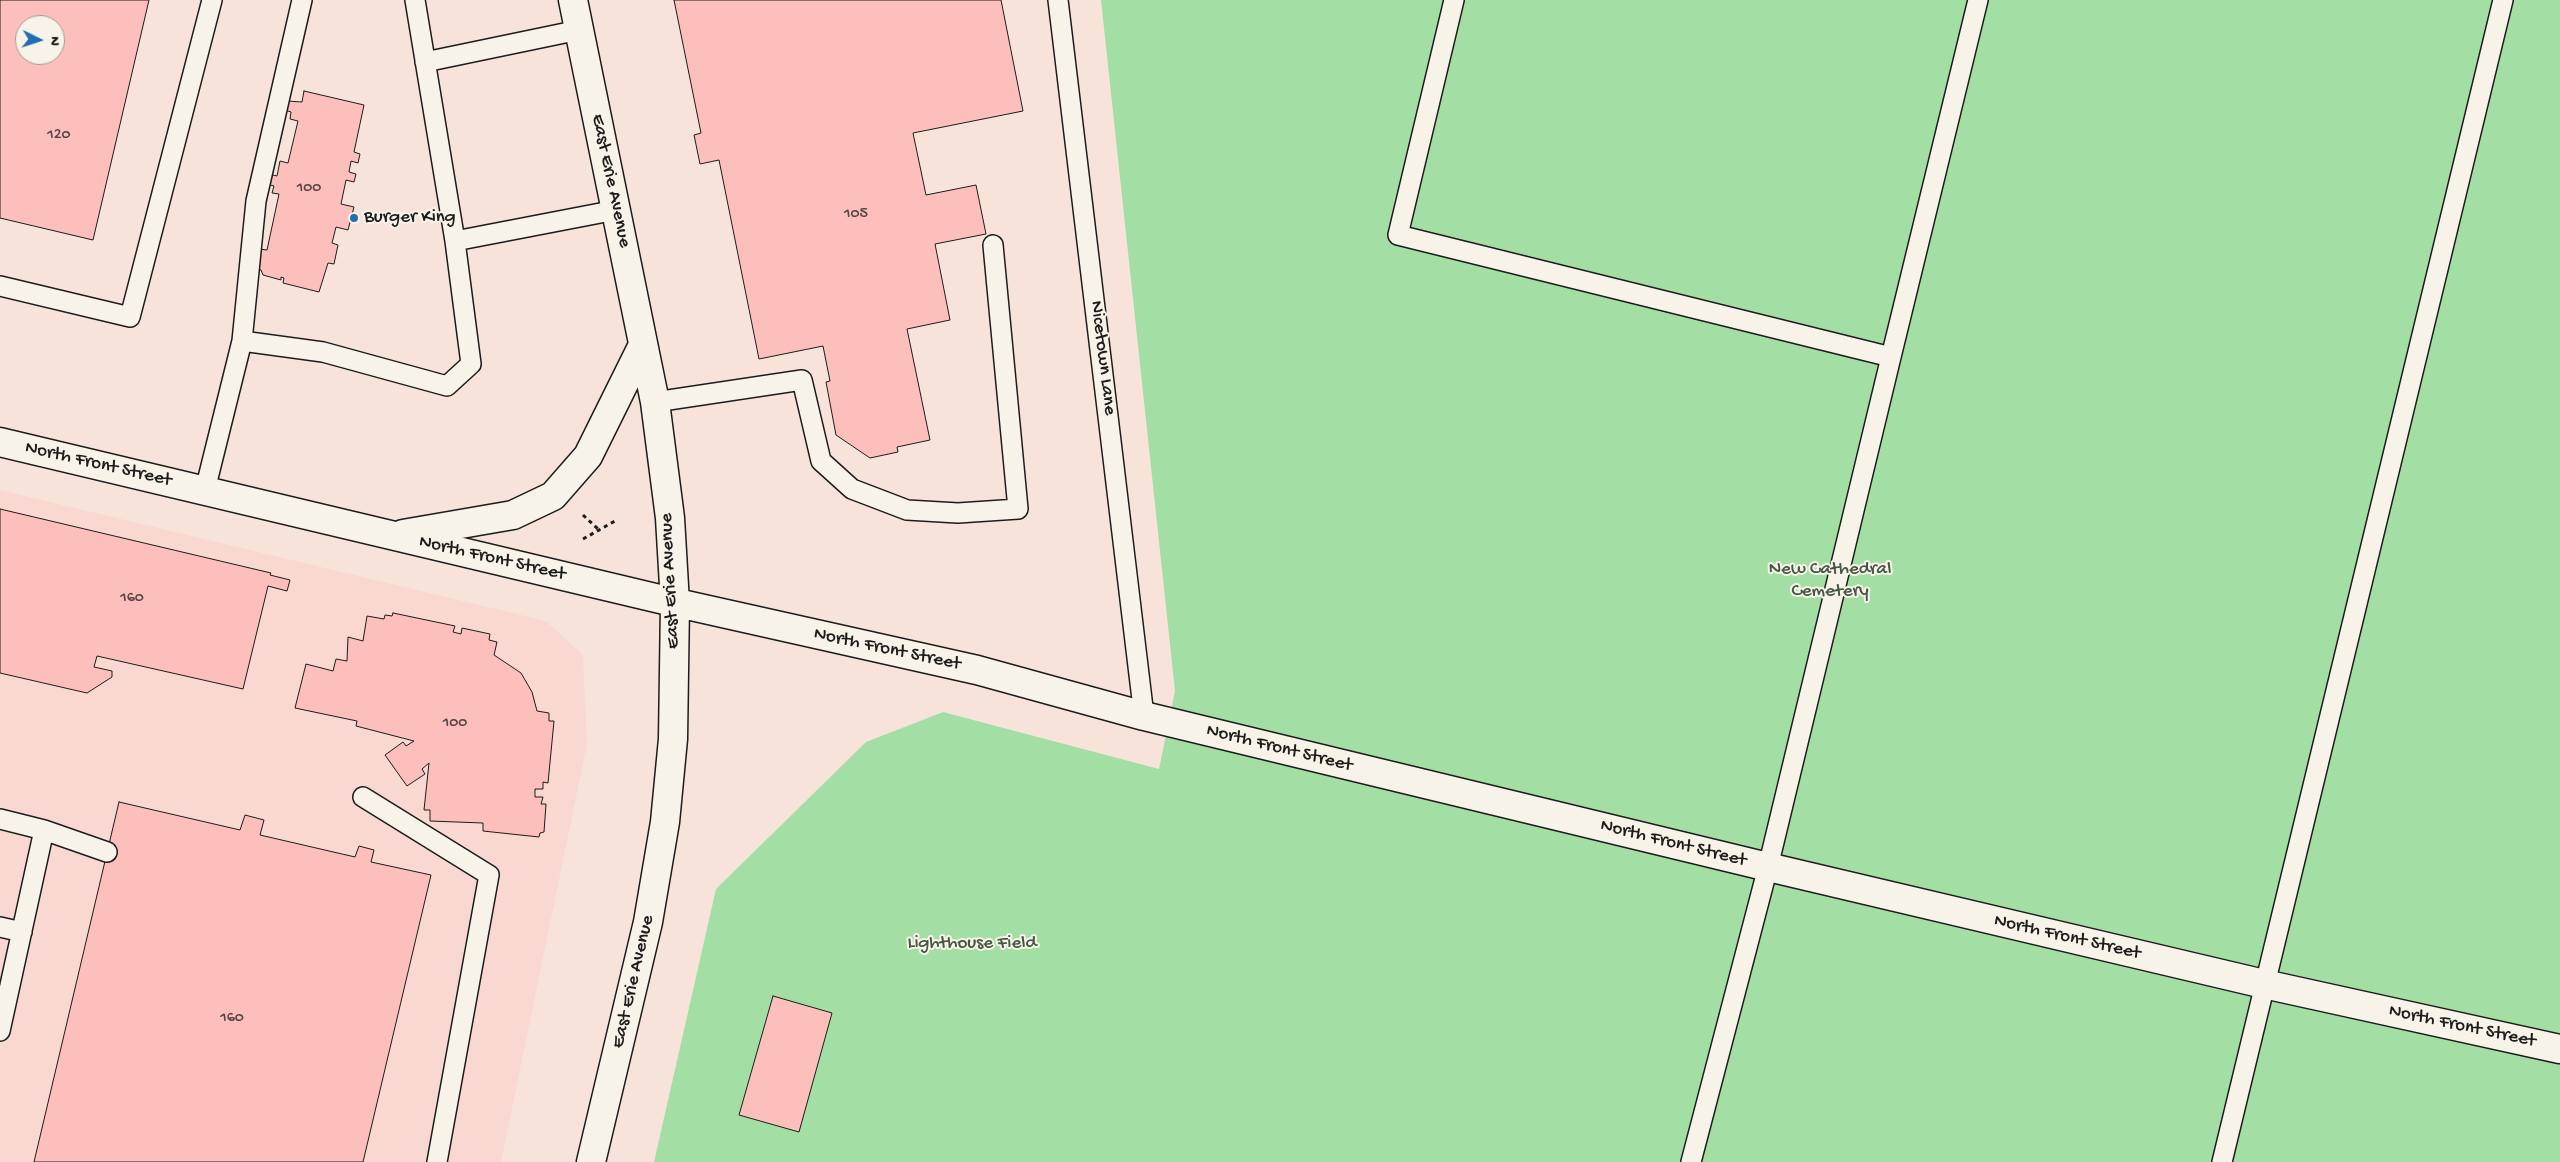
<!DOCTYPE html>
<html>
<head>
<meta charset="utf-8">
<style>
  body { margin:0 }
  #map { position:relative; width:2560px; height:1162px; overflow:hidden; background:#f8e3db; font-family:"Gochi Hand",sans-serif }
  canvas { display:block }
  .north { position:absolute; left:15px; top:15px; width:50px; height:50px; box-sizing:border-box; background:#f7f3e8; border:1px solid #9f9d96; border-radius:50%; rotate:94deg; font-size:14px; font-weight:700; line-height:20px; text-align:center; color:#1c1c1c }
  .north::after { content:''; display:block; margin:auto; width:18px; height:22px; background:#1f6fb2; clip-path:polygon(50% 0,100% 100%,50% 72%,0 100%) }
</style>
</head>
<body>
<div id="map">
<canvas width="2560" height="1162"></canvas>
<div class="north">N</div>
</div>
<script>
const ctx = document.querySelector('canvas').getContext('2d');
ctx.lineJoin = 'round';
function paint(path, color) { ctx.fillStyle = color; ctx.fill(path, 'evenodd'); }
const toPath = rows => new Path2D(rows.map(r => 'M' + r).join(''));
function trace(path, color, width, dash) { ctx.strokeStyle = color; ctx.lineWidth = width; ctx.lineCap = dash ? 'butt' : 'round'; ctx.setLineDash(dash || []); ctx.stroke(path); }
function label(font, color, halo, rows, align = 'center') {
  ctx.font = font + ' "Gochi Hand",sans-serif'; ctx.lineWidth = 4; ctx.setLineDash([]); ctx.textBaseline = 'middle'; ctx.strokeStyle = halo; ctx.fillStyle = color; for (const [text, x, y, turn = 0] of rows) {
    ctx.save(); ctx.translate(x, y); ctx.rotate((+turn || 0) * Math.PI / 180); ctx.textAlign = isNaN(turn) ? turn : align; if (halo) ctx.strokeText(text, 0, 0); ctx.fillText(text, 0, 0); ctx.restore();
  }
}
paint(toPath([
  [0,490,546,621,583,655,587,744,501,1162,0,1162]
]), '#f9d8d2');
paint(toPath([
  [1101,0,2560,0,2560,1162,654,1162,716,889,866,742,943,712,1159,769,1175,691]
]), '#a3dfa5');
const building = toPath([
  [0,0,149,0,93,240,0,218,0,0],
  [25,25,55,25,55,55,25,55,25,25],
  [674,0,1001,0,1023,111,913,133,926,195,976,185,986,234,935,244,950,320,907,329,930,440,897,447,898,452,870,458,836,435,826,382,830,381,823,346,759,359,719,160,700,164,694,135,701,133,674,0],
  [304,91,364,105,354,152,360,154,358,163,351,161,349,172,356,174,354,182,346,180,341,204,354,207,348,230,336,227,332,243,338,245,334,264,328,263,319,292,283,283,284,278,281,277,281,280,263,275,261,270,255,268,259,249,267,250,279,194,272,193,274,186,267,184,269,174,277,176,280,161,288,163,298,121,290,119,291,112,285,110,287,101,302,102,304,91],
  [0,509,271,573,270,575,290,580,287,591,268,586,243,689,97,656,94,667,112,671,112,677,87,693,0,673,0,509],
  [393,613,455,626,453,632,461,634,462,628,490,634,489,640,497,642,494,655,521,673,532,692,537,711,549,713,549,721,554,721,548,783,543,782,543,789,535,789,535,797,543,797,541,804,546,804,544,832,540,833,539,837,483,831,483,823,430,821,430,810,424,810,429,763,422,769,425,774,407,786,385,755,403,742,406,746,414,741,356,726,357,721,295,708,306,664,333,671,336,659,347,661,348,637,363,641,367,616,384,619,385,615,392,616,393,613],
  [119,802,240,830,245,815,264,820,260,835,355,857,359,846,374,850,371,862,431,875,363,1162,34,1162,119,802],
  [773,996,832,1013,799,1132,739,1115,773,996]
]);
paint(building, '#fcbfbc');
trace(building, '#1c1c1c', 1);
const lane = toPath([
  [415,0,455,241],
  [1058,0,1144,716],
  [1454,0,1398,235,1891,357,1768,867,1691,1162],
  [425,62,579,30],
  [0,286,130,317,212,0],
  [242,341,256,201,302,0],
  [1891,357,1978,0],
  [655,402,802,380,821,461,852,489,907,510,958,513,1018,509,993,245],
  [205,490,242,341,323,352,447,386,471,364,455,241,616,210],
  [363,797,489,875,437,1162],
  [0,819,44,830,0,1031],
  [44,830,107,852],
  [0,927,22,932],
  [2222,1162,2503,0]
]);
const secondary = toPath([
  [573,0,655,402,670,518,675,603,673,739,665,822,648,922,591,1162],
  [0,442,664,600,977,670,1144,716,1768,867,2264,984,2560,1049],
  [403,534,513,515,553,496,588,456,643,345]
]);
trace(lane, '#1c1c1c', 22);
trace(secondary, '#1c1c1c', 31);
trace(toPath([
  [583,515,599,530],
  [583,539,615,521]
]), '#1c1c1c', 3, [4, 4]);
trace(lane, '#f7f3e8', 19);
trace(secondary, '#f7f3e8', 28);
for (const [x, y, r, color] of [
  [354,218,5,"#1f6fb2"]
]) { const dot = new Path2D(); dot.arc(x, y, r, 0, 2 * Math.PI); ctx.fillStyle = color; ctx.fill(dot); trace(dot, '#f7f3e8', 2); }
label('16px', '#544544', null, [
  ["120",59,136],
  ["100",309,189],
  ["105",856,215],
  ["160",132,599],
  ["100",455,724],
  ["160",232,1019]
]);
label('19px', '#1c1c1c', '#f7f3e8', [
  ["East Erie Avenue",610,181,78],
  ["Nicetown Lane",1102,358,83],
  ["North Front Street",98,465,13],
  ["North Front Street",492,559,13],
  ["East Erie Avenue",671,581,-93],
  ["North Front Street",887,650,12],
  ["North Front Street",1279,749,14],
  ["North Front Street",1673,844,14],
  ["North Front Street",2067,938,13],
  ["East Erie Avenue",634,982,-77],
  ["North Front Street",2462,1027,12]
]);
label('19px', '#1c1c1c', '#f7f3e8', [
  ["Burger King",364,218]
], 'left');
label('19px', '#445645', '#f7f3e8', [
  ["New Cathedral",1830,570],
  ["Cemetery",1830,592],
  ["Lighthouse Field",972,944]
]);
</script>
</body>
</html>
